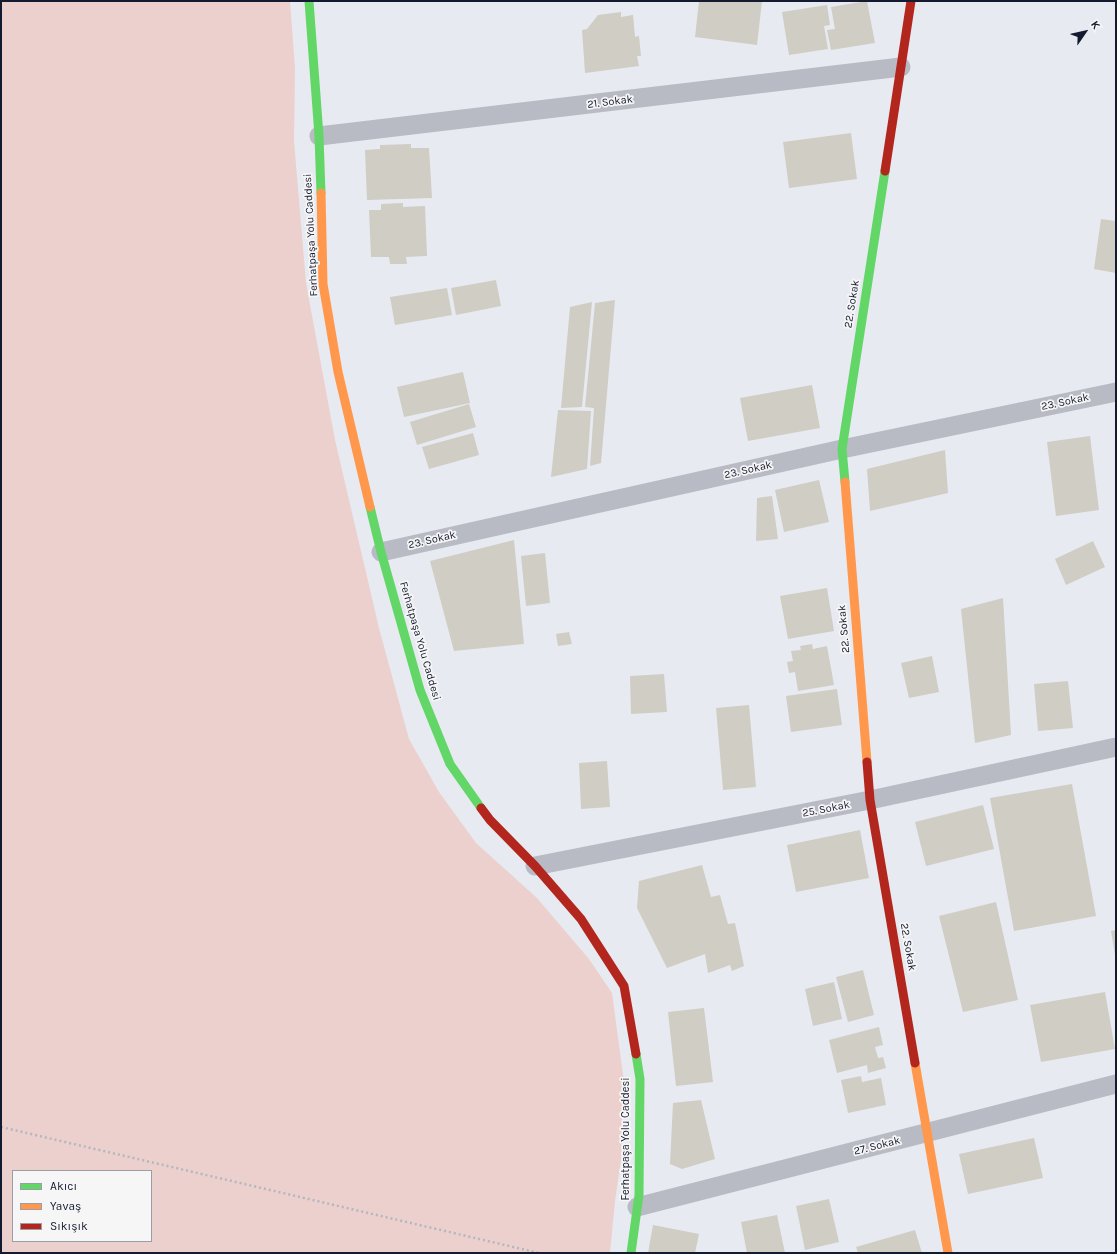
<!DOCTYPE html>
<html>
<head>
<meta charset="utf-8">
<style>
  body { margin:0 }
  #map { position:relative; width:1117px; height:1254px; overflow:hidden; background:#e8eaf1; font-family:Karla,sans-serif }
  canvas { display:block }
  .frame { position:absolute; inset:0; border:2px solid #141a2f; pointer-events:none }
  .legend { position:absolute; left:12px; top:1170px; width:140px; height:72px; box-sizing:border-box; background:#f6f6f6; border:1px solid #9c9ea6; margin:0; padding:5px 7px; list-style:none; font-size:12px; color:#141a2f }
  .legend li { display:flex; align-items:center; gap:8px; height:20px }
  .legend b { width:20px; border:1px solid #9c9ea6 }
  .north { position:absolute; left:1065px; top:12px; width:40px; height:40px; -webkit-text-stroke:3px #f6f6f6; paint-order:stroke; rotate:56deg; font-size:11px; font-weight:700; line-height:16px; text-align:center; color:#141a2f }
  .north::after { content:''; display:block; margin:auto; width:14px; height:18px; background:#141a2f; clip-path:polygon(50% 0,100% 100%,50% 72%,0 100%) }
</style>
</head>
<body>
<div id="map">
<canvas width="1117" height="1254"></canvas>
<div class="frame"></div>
<ul class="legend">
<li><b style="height:5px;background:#63d668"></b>Akıcı</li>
<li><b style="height:5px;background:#ff974d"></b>Yavaş</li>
<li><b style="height:5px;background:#b3261e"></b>Sıkışık</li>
</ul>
<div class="north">K</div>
</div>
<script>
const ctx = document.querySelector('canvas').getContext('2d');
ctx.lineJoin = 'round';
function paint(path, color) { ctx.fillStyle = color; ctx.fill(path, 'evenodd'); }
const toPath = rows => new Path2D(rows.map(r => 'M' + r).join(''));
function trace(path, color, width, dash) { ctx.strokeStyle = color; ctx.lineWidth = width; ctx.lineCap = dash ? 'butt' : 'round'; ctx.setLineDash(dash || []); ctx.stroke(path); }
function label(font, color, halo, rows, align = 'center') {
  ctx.font = font + ' Karla,sans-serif'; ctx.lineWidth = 3.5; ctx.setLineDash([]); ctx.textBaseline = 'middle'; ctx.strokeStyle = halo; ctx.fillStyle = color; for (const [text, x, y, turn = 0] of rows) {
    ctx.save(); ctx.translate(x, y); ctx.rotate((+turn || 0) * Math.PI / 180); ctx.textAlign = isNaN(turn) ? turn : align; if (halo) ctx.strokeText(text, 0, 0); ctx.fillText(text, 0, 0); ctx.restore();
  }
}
paint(toPath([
  [1,1,290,1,295,68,294,141,306,283,335,440,379,628,409,739,439,792,476,843,537,898,589,959,612,993,624,1082,621,1160,615,1201,610,1253,1,1253],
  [13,1171,151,1171,151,1241,13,1241]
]), '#ecd0ce');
paint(toPath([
  [699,1,762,1,757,45,695,37],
  [867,1,875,43,831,50,827,30,835,29,831,7],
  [827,5,830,25,824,26,828,49,789,55,782,12],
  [621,12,621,17,633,15,635,37,639,36,641,56,637,56,639,66,585,73,582,30,587,29,598,15],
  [851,133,857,179,789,188,783,142],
  [411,144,411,148,429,148,432,198,367,200,365,150,380,149,380,145],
  [403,203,403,207,425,206,427,256,406,257,407,264,390,264,389,257,371,257,369,210,381,210,381,204],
  [1101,219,1116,221,1116,273,1094,269],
  [496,280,501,306,456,315,451,288],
  [447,288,452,315,395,325,390,297],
  [615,300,601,463,590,466,594,408,585,407,595,303],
  [592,302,582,407,561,408,570,307],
  [463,372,470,403,404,417,397,387],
  [812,385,820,428,748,441,740,398],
  [469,404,476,427,417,445,410,422],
  [558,410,591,411,587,469,551,477],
  [473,433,479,455,429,469,422,447],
  [1090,436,1099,510,1056,516,1047,442],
  [945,450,948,493,870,511,867,469],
  [819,480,829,522,784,532,775,490],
  [772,496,778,539,756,541,757,498],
  [514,540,524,644,454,651,430,561],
  [1093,541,1105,567,1066,585,1055,559],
  [545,553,550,603,526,606,521,556],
  [827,588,834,631,788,639,780,596],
  [1003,598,1011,735,975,743,961,609],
  [569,632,572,644,558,646,556,634],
  [812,644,813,649,827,646,834,685,798,691,795,672,789,673,787,662,793,661,791,651,801,650,800,646],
  [932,656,939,692,909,698,901,663],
  [664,674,667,712,631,714,630,676],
  [1068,681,1073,728,1038,731,1034,684],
  [837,689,842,725,791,732,786,696],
  [749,705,756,787,723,790,716,708],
  [607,761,610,807,581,809,579,763],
  [1072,784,1096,916,1014,931,990,798],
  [983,805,994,849,926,866,915,822],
  [860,830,869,878,796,892,787,845],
  [702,865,711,897,720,895,728,924,735,923,744,966,732,971,730,965,708,973,705,954,667,968,637,908,639,881],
  [996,902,1018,1000,963,1012,939,916],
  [1116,930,1116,954,1115,955,1111,931],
  [863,970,874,1015,848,1022,836,977],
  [834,982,842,1019,813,1026,805,989],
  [1105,992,1115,1049,1041,1062,1030,1005],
  [704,1008,713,1082,676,1086,668,1012],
  [879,1027,883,1045,875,1047,878,1058,883,1057,886,1068,868,1073,867,1065,837,1073,829,1040],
  [861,1076,862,1082,881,1078,886,1105,848,1113,841,1080],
  [701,1100,715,1159,682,1169,670,1164,673,1103],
  [1034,1138,1043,1178,968,1194,959,1154],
  [829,1199,839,1242,805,1250,796,1206],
  [777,1215,785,1253,747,1253,741,1222],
  [653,1225,699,1234,695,1253,648,1253],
  [915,1230,922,1253,858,1253,856,1247]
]), '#d0cdc4');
trace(toPath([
  [1,1127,539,1253]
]), '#b3b6be', 2.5, [2, 3]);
trace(toPath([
  [319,136,901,67],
  [381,552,842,449,1116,392],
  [535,866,870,800,1116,747],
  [637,1207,1116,1084]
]), '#b8bbc4', 19);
trace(toPath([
  [309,1,319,136,321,193],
  [845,482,842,449,885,171],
  [370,507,381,552,420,690,450,764,481,808],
  [631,1253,639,1195,640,1079,636,1054]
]), '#63d668', 9);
trace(toPath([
  [321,193,323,284,338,372,370,507],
  [845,482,867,762],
  [915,1063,948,1253]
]), '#ff974d', 9);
trace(toPath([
  [885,171,911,1],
  [867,762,870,800,915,1063],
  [481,808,490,820,535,866,581,919,624,986,636,1054]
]), '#b3261e', 9);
label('11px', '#141a2f', '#f6f6f6', [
  ["21. Sokak",610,102,-7],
  ["Ferhatpaşa Yolu Caddesi",311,235,-93],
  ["22. Sokak",852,304,-81],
  ["23. Sokak",1065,402,-12],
  ["23. Sokak",748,470,-13],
  ["23. Sokak",432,540,-13],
  ["22. Sokak",844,629,-95],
  ["Ferhatpaşa Yolu Caddesi",420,641,74],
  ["25. Sokak",826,809,-11],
  ["22. Sokak",908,947,80],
  ["Ferhatpaşa Yolu Caddesi",626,1139,-90],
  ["27. Sokak",877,1146,-14]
]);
</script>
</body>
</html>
